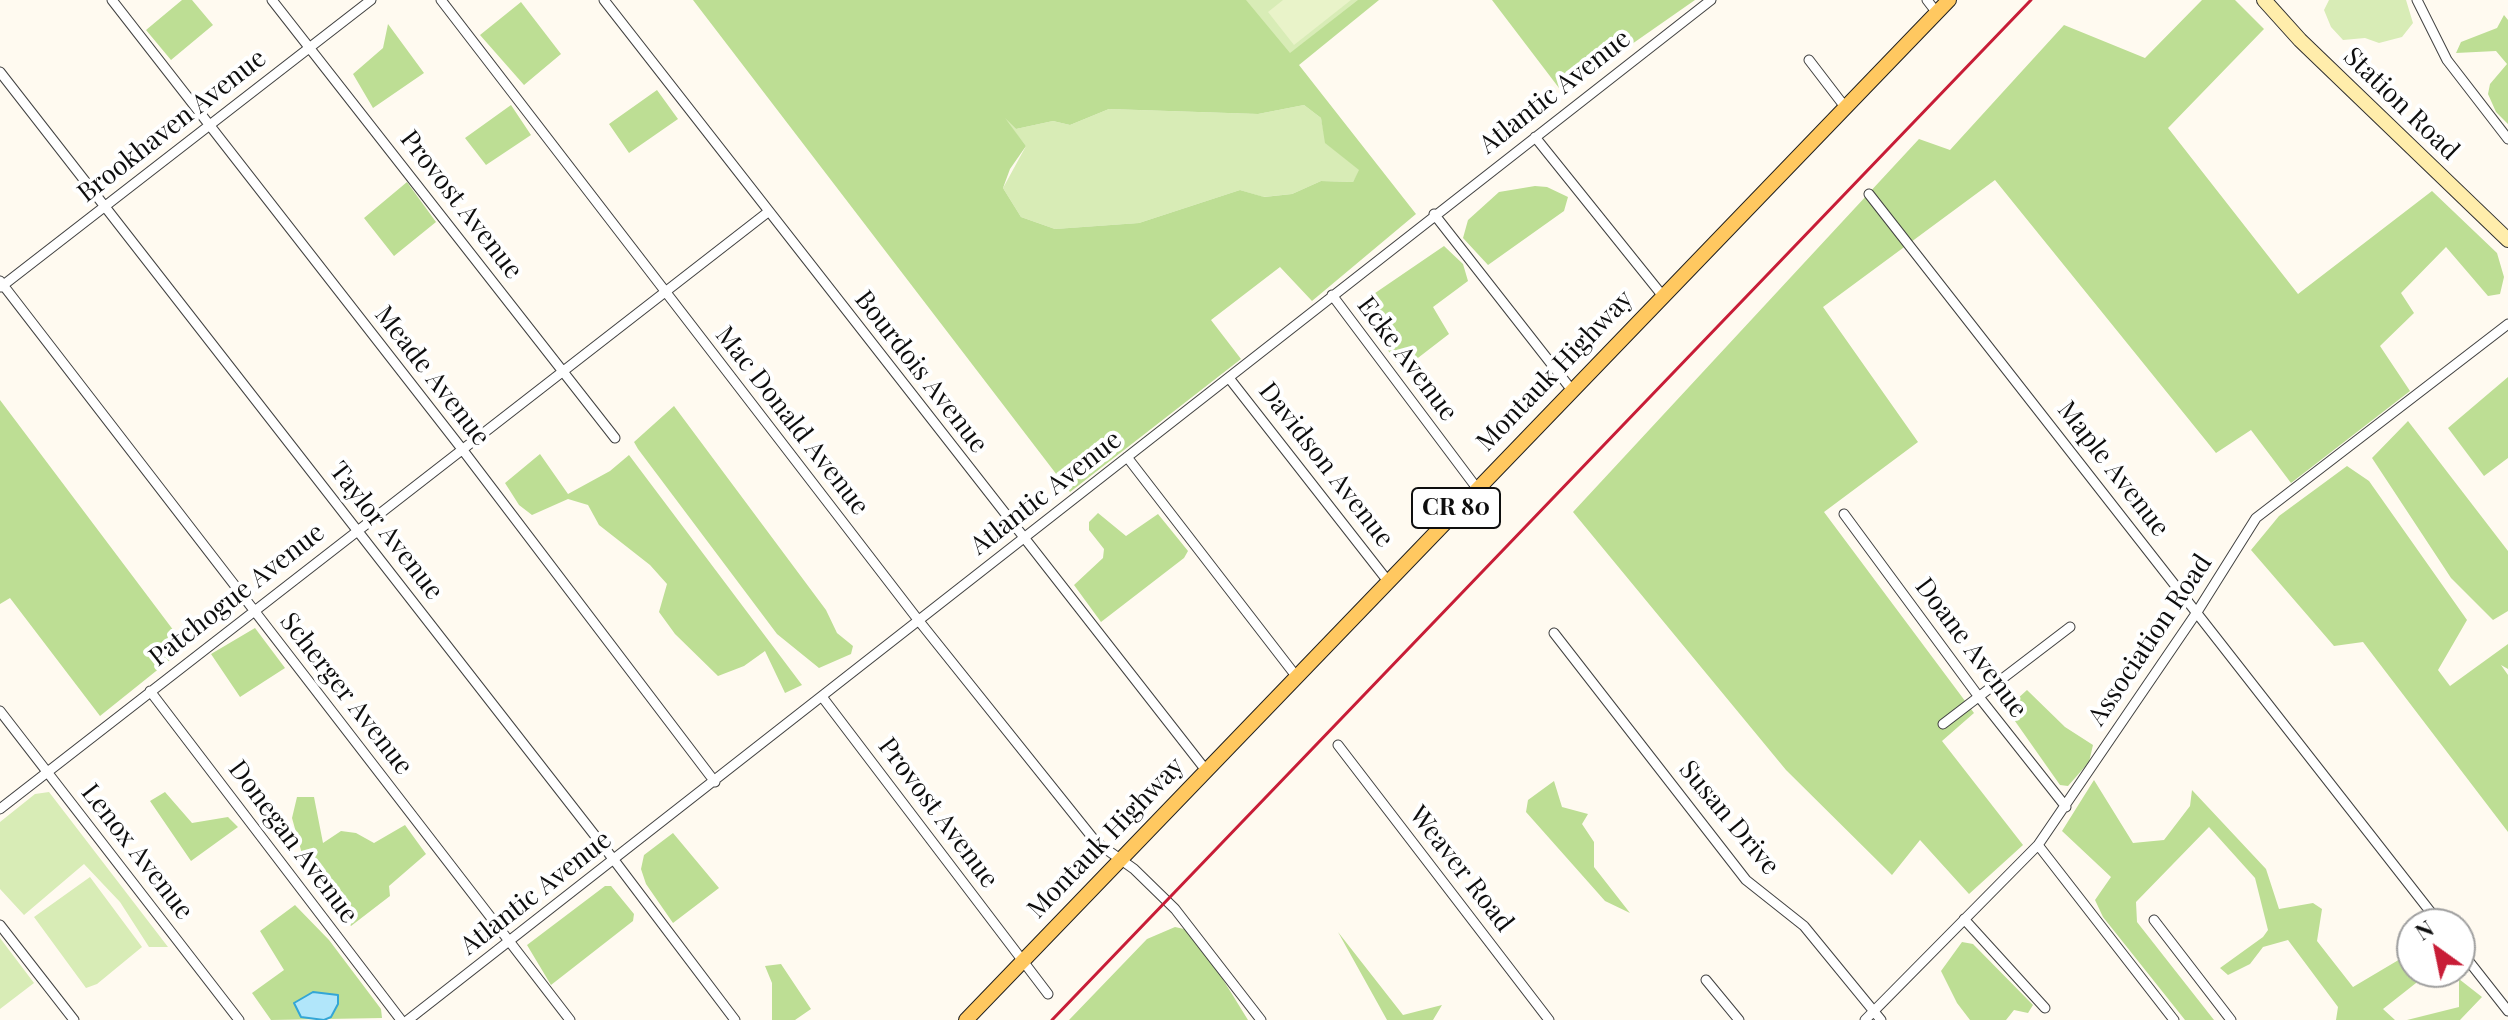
<!DOCTYPE html>
<html>
<head>
<meta charset="utf-8">
<style>
  body { margin:0 }
  #map { position:relative; width:2508px; height:1020px; overflow:hidden; background:#fffaf0; font-family:"Playfair Display",serif }
  canvas { display:block }
  .north { position:absolute; left:2396px; top:908px; width:80px; height:80px; box-sizing:border-box; background:#fff; border:2px solid #9f9f9f; border-radius:50%; rotate:327deg; font-size:22px; font-weight:700; line-height:32px; text-align:center; color:#0e0e0e }
  .north::after { content:''; display:block; margin:auto; width:28px; height:36px; background:#c81d37; clip-path:polygon(50% 0,100% 100%,50% 72%,0 100%) }
</style>
</head>
<body>
<div id="map">
<canvas width="2508" height="1020"></canvas>
<div class="north">N</div>
</div>
<script>
const ctx = document.querySelector('canvas').getContext('2d');
ctx.lineJoin = 'round';
function paint(path, color) { ctx.fillStyle = color; ctx.fill(path, 'evenodd'); }
const toPath = rows => new Path2D(rows.map(r => 'M' + r).join(''));
function trace(path, color, width, dash) { ctx.strokeStyle = color; ctx.lineWidth = width; ctx.lineCap = dash ? 'butt' : 'round'; ctx.setLineDash(dash || []); ctx.stroke(path); }
function label(font, color, halo, rows, align = 'center') {
  ctx.font = font + ' "Playfair Display",serif'; ctx.lineWidth = 8; ctx.setLineDash([]); ctx.textBaseline = 'middle'; ctx.strokeStyle = halo; ctx.fillStyle = color; for (const [text, x, y, turn = 0] of rows) {
    ctx.save(); ctx.translate(x, y); ctx.rotate((+turn || 0) * Math.PI / 180); ctx.textAlign = isNaN(turn) ? turn : align; if (halo) ctx.strokeText(text, 0, 0); ctx.fillText(text, 0, 0); ctx.restore();
  }
}
paint(toPath([
  [1239,0,1360,0,1283,59],
  [2329,0,2406,0,2413,23,2402,37,2379,43,2365,38,2343,40,2331,27,2324,10],
  [1304,105,1321,118,1326,143,1360,170,1353,182,1321,181,1292,194,1263,197,1240,190,1139,223,1055,229,1021,217,1003,188,1026,146,996,108,1016,129,1053,121,1070,125,1109,109,1258,114],
  [49,792,168,947,149,947,120,902,84,864,24,915,0,889,0,822,35,794],
  [90,877,142,947,97,984,86,988,34,917],
  [0,938,34,983,0,1009]
]), '#d8ecb6');
paint(toPath([
  [182,0,192,0,213,25,171,60,146,30],
  [693,0,1246,0,1290,53,1358,0,1379,0,1299,65,1416,214,1312,301,1280,267,1211,320,1241,359,1070,492],
  [1304,105,1321,118,1325,143,1359,170,1353,182,1321,181,1292,194,1264,197,1240,190,1139,223,1055,229,1021,217,1003,188,1010,169,1026,146,1005,118,1016,129,1053,121,1070,125,1109,109,1258,114],
  [1492,0,1695,0,1589,74,1559,88],
  [2202,0,2235,0,2264,29,2168,128,2298,294,2432,191,2497,253,2504,277,2500,294,2488,296,2446,247,2401,293,2414,313,2380,346,2410,391,2291,483,2251,430,2216,453,1995,180,1823,307,1918,442,1824,512,1974,713,1942,741,2023,845,1969,894,1920,840,1892,875,1786,770,1573,512,1919,139,1950,150,2064,25,2145,58],
  [521,2,561,54,524,85,480,35],
  [2504,15,2508,20,2508,124,2496,112,2488,94,2490,84,2507,64,2496,51,2456,53,2461,42,2497,28],
  [388,24,424,73,373,108,353,74,383,48],
  [657,90,678,119,629,153,609,124],
  [511,105,531,135,486,165,465,138],
  [407,182,436,222,394,256,364,218],
  [1535,186,1547,187,1568,197,1564,211,1488,265,1463,238,1468,220,1499,192],
  [1444,246,1463,264,1468,281,1433,307,1449,334,1401,371,1359,304],
  [2508,377,2508,458,2484,476,2448,428],
  [0,400,186,647,100,716,10,598,0,604],
  [674,406,826,610,837,633,853,646,851,654,819,668,777,634,638,449,634,442],
  [2408,421,2508,551,2508,611,2493,620,2451,578,2372,458],
  [540,454,568,494,610,471,629,455,802,685,785,693,765,651,744,666,718,676,675,634,659,612,667,584,650,565,599,525,588,505,568,499,532,515,519,505,505,483],
  [2347,466,2369,481,2467,620,2438,670,2450,686,2508,644,2508,669,2501,665,2508,675,2508,832,2363,642,2334,646,2251,550,2279,516],
  [1098,513,1126,536,1158,514,1188,551,1184,558,1101,622,1074,585,1103,558,1104,549,1089,530,1089,522],
  [255,628,285,668,240,697,211,654],
  [2027,690,2065,727,2093,745,2089,762,2068,786,2060,785,2010,714,2016,700],
  [2094,780,2133,843,2164,840,2190,806,2192,790,2266,869,2279,909,2313,903,2322,909,2317,941,2353,987,2412,952,2412,972,2430,972,2383,1009,2395,1020,2336,1020,2338,1007,2288,940,2263,947,2250,964,2228,975,2220,968,2263,937,2268,930,2255,878,2209,827,2136,902,2137,922,2214,1020,2185,1020,2103,917,2095,900,2111,877,2062,831],
  [1554,781,1562,807,1588,814,1582,824,1594,842,1594,867,1630,913,1605,901,1526,812,1528,800],
  [165,792,192,823,228,817,238,827,191,861,150,801],
  [297,797,314,797,323,843,341,831,356,833,374,843,405,825,426,854,389,886,390,896,351,926,304,861,292,818],
  [673,833,719,888,673,923,646,884,641,869,644,855],
  [605,886,611,886,634,914,633,921,551,985,527,945],
  [295,905,329,940,381,1009,382,1018,271,1020,252,993,284,970,260,931],
  [1175,927,1193,931,1248,1020,1069,1020,1147,939],
  [1338,932,1403,1015,1442,1005,1433,1020,1387,1020],
  [1962,942,1973,944,2033,1005,2028,1013,2014,1010,2006,1020,1970,1020,1957,1003,1941,971],
  [781,964,811,1009,795,1020,772,1020,772,983,765,966],
  [2459,979,2482,997,2460,1020,2407,1020,2459,1007]
]), '#bdde94');
paint(toPath([
  [1283,0,1351,0,1294,45,1268,12]
]), '#e9f3c9');
const water = toPath([
  [313,992,338,995,338,1004,331,1017,324,1020,301,1017,294,1003,313,992]
]);
paint(water, '#b1e6fa');
trace(water, '#33a6d6', 2);
const street = toPath([
  [112,0,462,449,715,782],
  [272,0,615,438],
  [441,0,919,621,1096,842,1134,869,1175,909,1261,1020],
  [604,0,1205,769],
  [1927,0,1937,13],
  [2417,0,2447,60,2508,139],
  [1809,60,1845,107],
  [0,72,614,860,735,1020],
  [1535,137,1662,295],
  [1869,194,2440,924],
  [1434,214,1571,389],
  [0,281,570,1020],
  [1,287,371,0],
  [1332,295,1476,487],
  [1229,378,1387,580],
  [1127,457,1296,676],
  [1844,514,1979,697,2066,807],
  [1554,633,1746,880,1804,926,1881,1020],
  [150,691,401,1020],
  [823,698,1048,994],
  [0,711,239,1020],
  [1943,724,2070,627],
  [1338,745,1549,1020],
  [0,809,768,212],
  [2038,845,2174,1020],
  [1964,919,2045,1008],
  [2154,920,2231,1020],
  [0,925,74,1020],
  [2460,950,2508,1011],
  [1706,980,1739,1020],
  [408,1020,1711,0],
  [1865,1020,2038,845,2197,612,2256,518,2508,324]
]);
const secondary = toPath([
  [2264,0,2300,40,2508,240]
]);
const primary = toPath([
  [966,1020,1949,0]
]);
trace(street, '#414141', 11);
trace(secondary, '#303030', 16);
trace(primary, '#1f1f1f', 16);
trace(street, '#fff', 9);
trace(secondary, '#ffedab', 14);
trace(primary, '#ffc860', 14);
trace(toPath([
  [1052,1020,2031,0]
]), '#c81d37', 3);
for (const [x, y, w] of [
  [1456,508,88]
]) { const box = new Path2D(); box.roundRect(x - w / 2, y - 20, w, 40, 6); ctx.fillStyle = '#fff'; ctx.fill(box); trace(box, '#0e0e0e', 2); }
label('bold 24px', '#0e0e0e', null, [
  ["CR 80",1456,508]
]);
label('26px', '#0e0e0e', '#fff', [
  ["Atlantic Avenue",1555,92,-38],
  ["Station Road",2401,104,44],
  ["Brookhaven Avenue",172,126,-38],
  ["Provost Avenue",461,205,52],
  ["Ecke Avenue",1407,359,53],
  ["Montauk Highway",1555,371,-46],
  ["Bourdois Avenue",921,372,52],
  ["Meade Avenue",432,376,52],
  ["Mac Donald Avenue",792,421,52],
  ["Davidson Avenue",1326,465,52],
  ["Maple Avenue",2113,469,52],
  ["Atlantic Avenue",1046,493,-38],
  ["Taylor Avenue",386,531,52],
  ["Patchogue Avenue",237,595,-38],
  ["Association Road",2150,640,-56],
  ["Doane Avenue",1971,648,53],
  ["Scherger Avenue",346,694,52],
  ["Provost Avenue",938,813,53],
  ["Susan Drive",1729,818,50],
  ["Montauk Highway",1106,838,-46],
  ["Donegan Avenue",293,842,53],
  ["Lenox Avenue",137,852,52],
  ["Weaver Road",1461,869,52],
  ["Atlantic Avenue",536,893,-38]
]);
</script>
</body>
</html>
